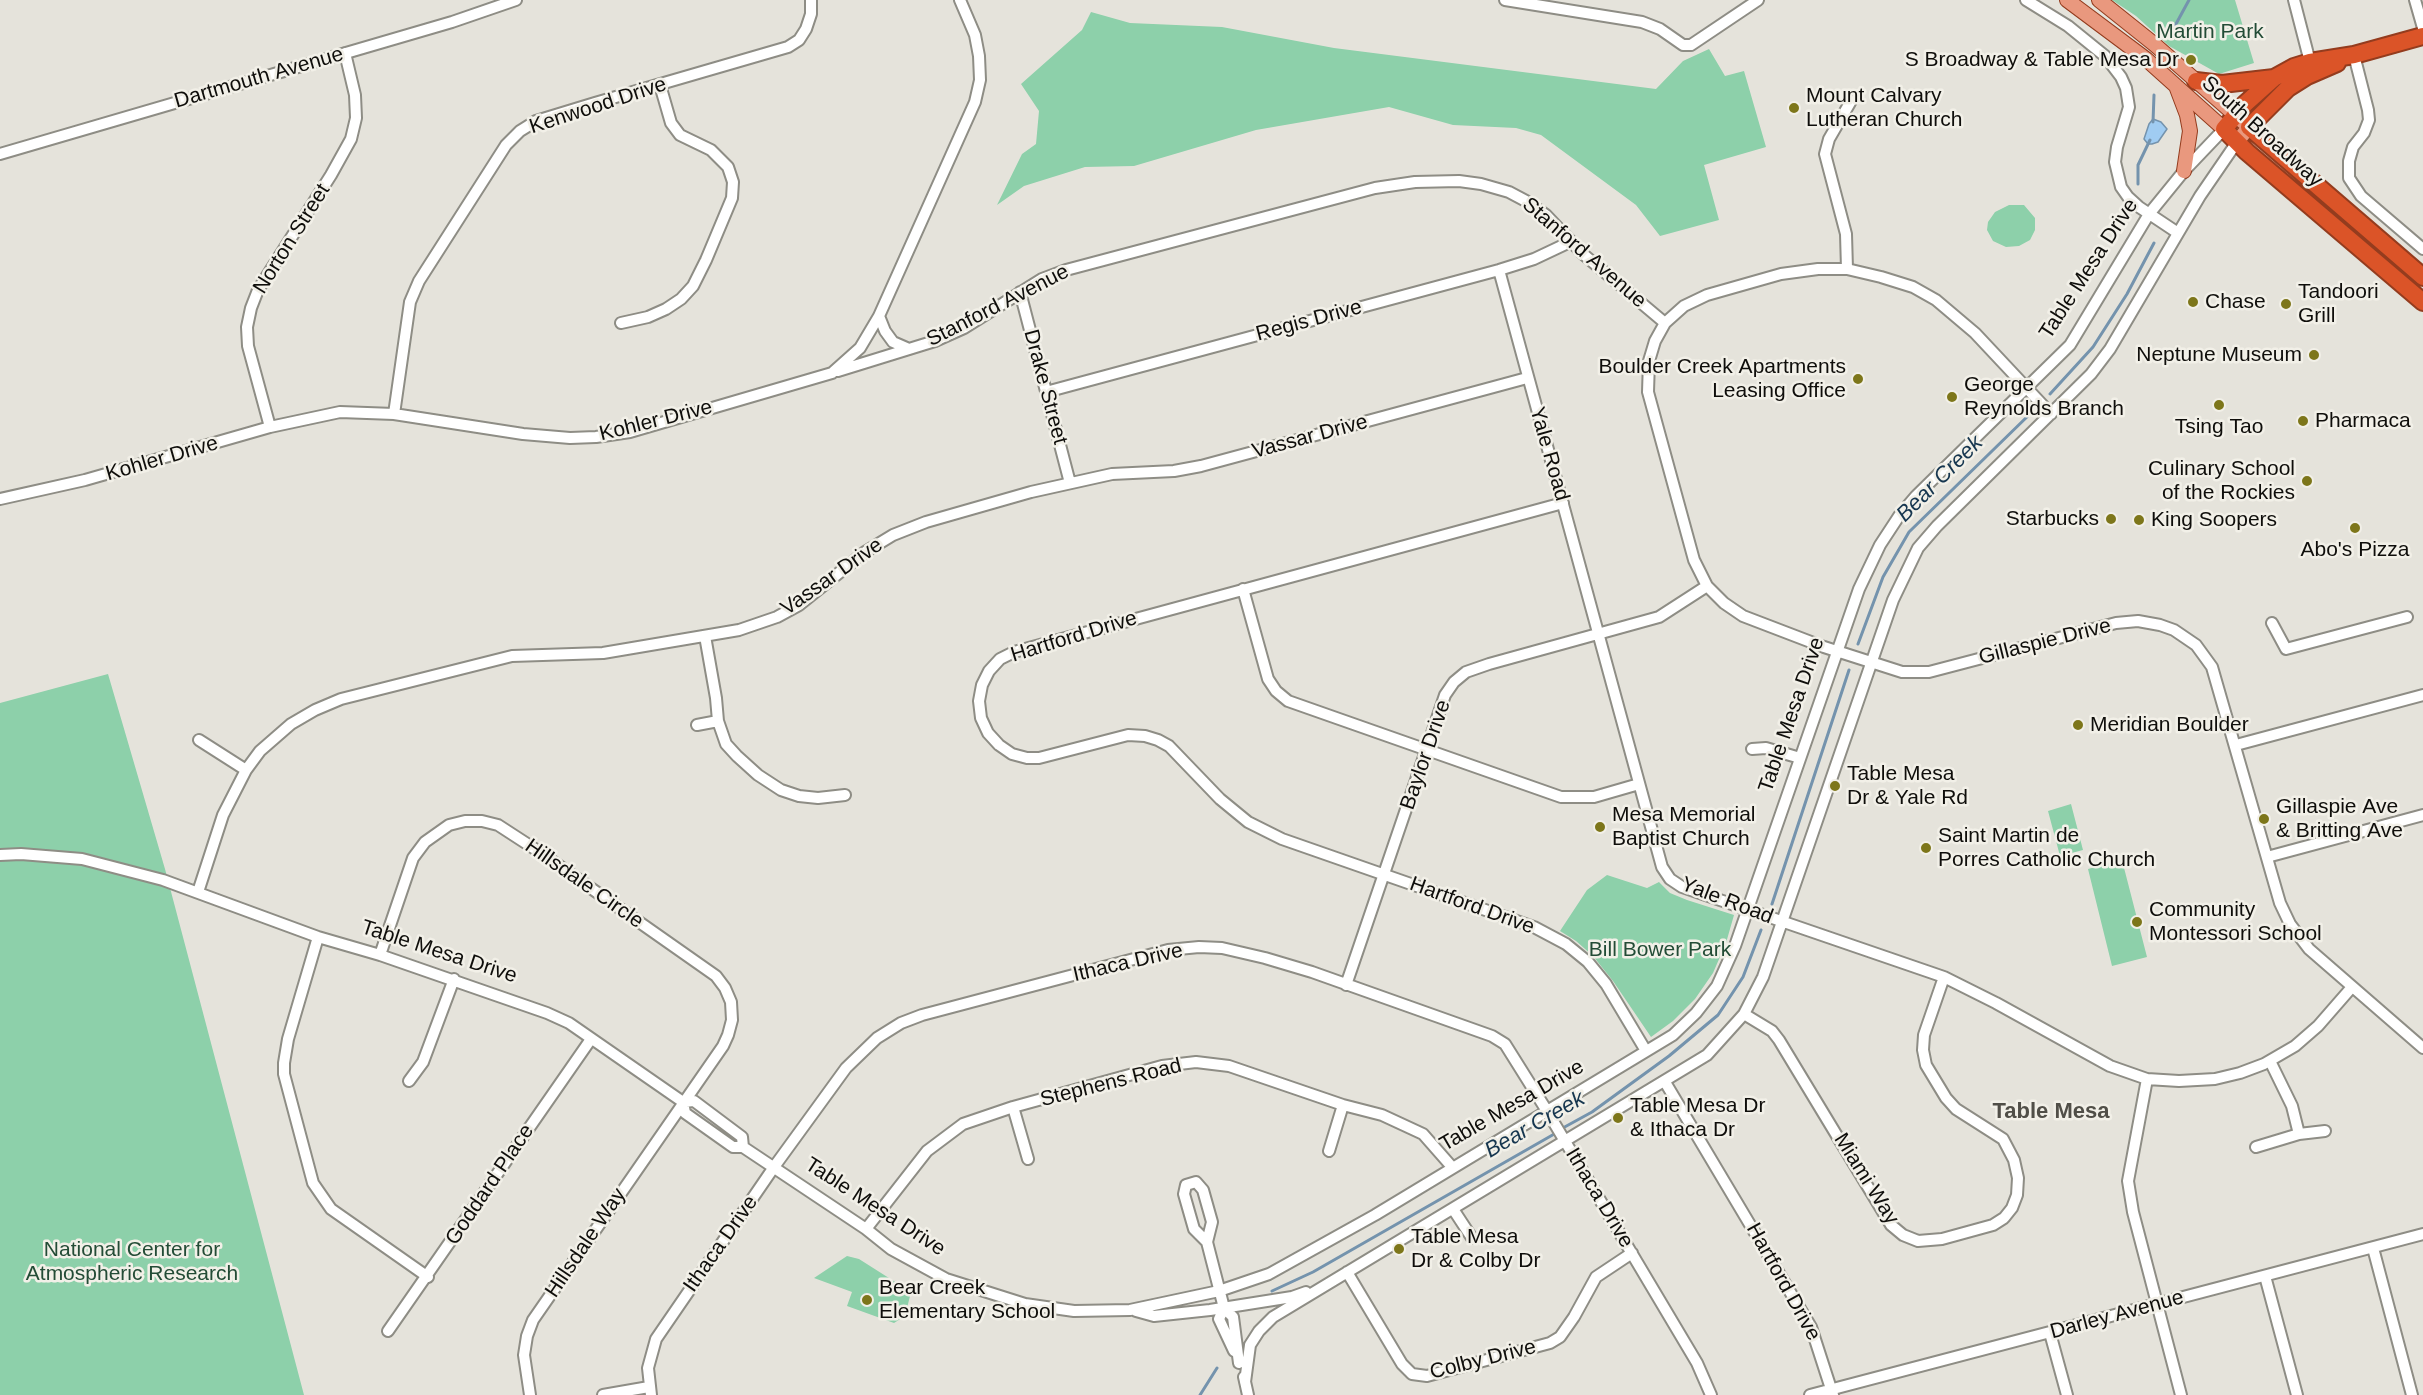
<!DOCTYPE html>
<html>
<head>
<meta charset="utf-8">
<style>
  body { margin:0 }
  canvas { display:block; background:#e5e3db }
</style>
</head>
<body>
<canvas width="2423" height="1395"></canvas>
<script>
const ctx = document.querySelector('canvas').getContext('2d');
ctx.lineJoin = 'round';
function paint(path, color) { ctx.fillStyle = color; ctx.fill(path, 'evenodd'); }
const toPath = rows => new Path2D(rows.map(r => 'M' + r).join(''));
function trace(path, color, width, dash) { ctx.strokeStyle = color; ctx.lineWidth = width; ctx.lineCap = dash ? 'butt' : 'round'; ctx.setLineDash(dash || []); ctx.stroke(path); }
function label(font, color, halo, rows, align = 'center') {
  ctx.font = font + ' Helvetica,sans-serif'; ctx.lineWidth = 5; ctx.setLineDash([]); ctx.textBaseline = 'middle'; ctx.strokeStyle = halo; ctx.fillStyle = color; for (const [text, x, y, turn = 0] of rows) {
    ctx.save(); ctx.translate(x, y); ctx.rotate((+turn || 0) * Math.PI / 180); ctx.textAlign = isNaN(turn) ? turn : align; if (halo) ctx.strokeText(text, 0, 0); ctx.fillText(text, 0, 0); ctx.restore();
  }
}
paint(toPath([
  [2112,0,2235,0,2254,63,2219,74,2169,46,2136,16],
  [1091,12,1130,23,1222,27,1334,48,1656,89,1683,61,1709,49,1725,76,1744,71,1766,147,1704,165,1719,220,1660,236,1636,205,1541,135,1516,128,1453,125,1389,107,1256,130,1134,166,1085,167,1024,186,997,205,1022,154,1036,144,1039,111,1021,84,1082,30],
  [2009,205,2024,205,2035,218,2035,230,2030,240,2019,246,2006,247,1993,241,1987,230,1988,222,1995,212],
  [108,674,165,869,304,1395,0,1395,0,703],
  [2071,804,2083,850,2060,856,2048,811],
  [2122,860,2147,957,2112,966,2088,869],
  [1607,875,1647,888,1659,882,1670,893,1687,900,1734,915,1726,943,1713,973,1695,999,1673,1021,1651,1037,1613,981,1593,956,1576,941,1560,931,1587,890],
  [847,1256,859,1259,911,1292,905,1316,894,1323,847,1306,852,1292,814,1278]
]), '#8dd0aa');
const water = toPath([
  [2153,119,2161,122,2167,129,2158,142,2152,144,2148,144,2144,139,2149,124,2153,119]
]);
paint(water, '#a0ccf2');
trace(water, '#7493ad', 1.5);
trace(toPath([
  [2170,35,2189,0],
  [2153,122,2154,95],
  [2138,184,2138,165,2150,140],
  [2050,394,2093,347,2127,294,2154,243],
  [1858,644,1883,577,1909,532,2031,413],
  [1772,904,1849,670],
  [1561,1129,1592,1112,1669,1056,1718,1015,1743,977,1761,930],
  [1272,1291,1313,1272,1556,1133],
  [1200,1395,1217,1368]
]), '#7493ad', 3);
const minor = toPath([
  [1505,0,1642,22,1660,29,1683,45,1691,45,1758,0],
  [2026,0,2068,26,2105,56,2121,77,2126,88,2129,107,2117,147,2115,162,2121,187,2128,197,2139,207,2178,233],
  [2294,0,2310,62],
  [2415,0,2423,28],
  [2354,55,2368,110,2369,120,2364,133,2353,147,2349,161,2349,178,2361,196,2423,249],
  [0,154,452,22,516,0],
  [1847,269,1846,234,1825,154,1829,139,1851,101],
  [1499,270,1662,867,1670,879,1682,887,1944,977,1996,1003,2110,1066,2147,1079,2179,1081,2215,1079,2240,1073,2264,1064,2295,1046,2318,1026,2352,987],
  [1020,292,1070,483],
  [879,316,885,331,893,342,909,349],
  [621,323,648,317,666,309,681,299,693,286,706,260,732,198,733,182,728,167,711,150,680,135,671,123,660,85],
  [838,371,935,341,964,328,1042,279,1066,270,1375,188,1415,182,1459,181,1481,184,1509,192,1526,201,1546,215,1583,254,1665,323],
  [1046,392,1499,270,1534,259,1570,242],
  [394,414,410,302,419,281,506,145,520,131,536,121,595,103,788,47,799,40,806,29,811,14,811,0],
  [2051,414,1975,333,1936,300,1913,287,1881,277,1847,269,1818,269,1781,274,1707,295,1684,306,1665,323,1655,341,1649,361,1648,392,1694,560,1707,586,1724,603,1743,616,1824,647,1902,672,1929,672,2116,623,2138,621,2160,625,2174,630,2196,645,2212,667,2280,903,2290,924,2309,949,2423,1048],
  [270,427,248,346,247,327,251,308,258,290,331,175,351,139,356,118,355,95,345,53],
  [0,499,85,480,270,427,340,412,394,414,523,434,570,438,596,437,630,432,832,373,860,348,879,316,975,102,980,80,979,56,975,35,960,0],
  [1563,503,1014,652,1000,659,989,671,982,685,979,701,981,718,988,733,999,745,1012,754,1027,758,1039,758,1128,735,1145,736,1158,740,1169,746,1220,799,1248,822,1282,839,1534,927,1566,944,1588,962,1606,984,1646,1051],
  [1243,589,1268,679,1276,691,1288,701,1561,797,1594,797,1639,784],
  [2272,623,2286,649,2407,617],
  [705,636,716,698,718,721,726,744,737,756,758,775,781,790,799,796,818,798,845,795],
  [697,725,718,721],
  [199,740,246,770],
  [2236,745,2423,695],
  [1752,749,1766,748,1800,758],
  [0,855,21,854,82,859,163,880,318,937,380,955,547,1013,569,1023,683,1102,685,1113,733,1147,743,1147,866,1229,891,1249,946,1279,1025,1304,1074,1311,1130,1310,1219,1291,1269,1274,1375,1215,1673,1035,1696,1013,1717,986,1735,946,1859,589,1880,545,1899,516,1916,496,2070,345,2149,214,2184,171,2224,129],
  [2267,857,2423,815],
  [198,892,223,815,246,770,260,751,291,724,315,710,341,699,512,656,603,653,739,630,777,617,799,605,865,552,893,535,926,522,1031,492,1112,474,1174,471,1201,466,1527,378],
  [318,937,288,1039,284,1063,284,1074,313,1183,331,1209,428,1277],
  [380,955,413,858,425,842,449,825,465,821,482,821,498,825,538,851,716,976,725,988,731,1002,732,1020,728,1035,723,1046,533,1320,527,1336,524,1355,530,1395],
  [1346,985,1445,695,1454,682,1466,672,1489,664,1659,617,1707,586],
  [1744,1014,1772,1031,1779,1040,1891,1225,1903,1235,1918,1241,1942,1239,1993,1225,2004,1218,2012,1208,2017,1195,2018,1178,2014,1160,2003,1139,1956,1109,1946,1098,1926,1065,1923,1050,1924,1035,1944,977],
  [2270,1061,2292,1106,2299,1134],
  [2147,1079,2128,1181,2133,1212,2181,1395],
  [409,1081,423,1062,454,979],
  [1665,1082,1811,1327,1833,1395],
  [683,1102,694,1101,742,1137,743,1147],
  [1013,1107,1028,1159],
  [2256,1147,2299,1134,2325,1131],
  [1329,1151,1343,1105],
  [1453,1209,1472,1238],
  [866,1229,927,1151,963,1124,1013,1107,1162,1066,1196,1062,1229,1066,1343,1105,1382,1115,1423,1134,1452,1167],
  [1207,1242,1194,1229,1184,1194,1186,1185,1196,1182,1203,1190,1212,1222,1207,1242,1224,1308,1233,1317,1239,1363],
  [2373,1248,2412,1395],
  [1347,1272,1402,1364,1412,1374,1427,1376,1550,1343,1560,1337,1574,1317,1596,1277,1632,1253],
  [2265,1276,2297,1395],
  [1224,1308,1219,1319,1234,1351],
  [1136,1311,1154,1316,1210,1310,1292,1297,1306,1292],
  [388,1331,591,1039],
  [2050,1333,2067,1395],
  [1244,1377,1248,1395],
  [1245,1382,1250,1345,1259,1331,1273,1317,1707,1055,1744,1014,1763,977,1893,600,1918,548,1937,526,2091,374,2110,349,2200,196,2237,142],
  [603,1395,649,1387],
  [651,1395,648,1368,656,1339,774,1167,846,1068,877,1038,901,1023,922,1015,1168,950,1199,947,1222,948,1265,958,1312,972,1492,1036,1505,1044,1547,1111,1697,1363,1711,1395],
  [1810,1395,2423,1234]
]);
const major = toPath([
  [2067,0,2146,59,2224,129],
  [2099,0,2154,44,2249,127,2237,142],
  [2176,86,2187,115,2190,131,2184,171]
]);
const highway = toPath([
  [2423,36,2354,55,2310,62,2294,67,2274,78,2245,104,2224,129,2247,152,2423,302],
  [2337,63,2307,76,2288,88,2249,127,2423,277],
  [2196,81,2222,84,2274,78]
]);
trace(minor, '#8e8d85', 14);
trace(major, '#943c1e', 16);
trace(highway, '#943c1e', 20);
trace(minor, '#fff', 10);
trace(major, '#e9987e', 14);
trace(highway, '#db5428', 16);
for (const [x, y, r, color] of [
  [2191,60,6,"#7d761a"],
  [1794,108,6,"#7d761a"],
  [2193,302,6,"#7d761a"],
  [2286,304,6,"#7d761a"],
  [2314,355,6,"#7d761a"],
  [1858,379,6,"#7d761a"],
  [1952,397,6,"#7d761a"],
  [2219,405,6,"#7d761a"],
  [2303,421,6,"#7d761a"],
  [2307,481,6,"#7d761a"],
  [2111,519,6,"#7d761a"],
  [2139,520,6,"#7d761a"],
  [2355,528,6,"#7d761a"],
  [2078,725,6,"#7d761a"],
  [1835,786,6,"#7d761a"],
  [2264,819,6,"#7d761a"],
  [1600,827,6,"#7d761a"],
  [1926,848,6,"#7d761a"],
  [2137,922,6,"#7d761a"],
  [1618,1118,6,"#7d761a"],
  [1399,1249,6,"#7d761a"],
  [867,1300,6,"#7d761a"]
]) { const dot = new Path2D(); dot.arc(x, y, r, 0, 2 * Math.PI); ctx.fillStyle = color; ctx.fill(dot); trace(dot, '#f2f0e8', 2); }
label('21px', '#234c36', '#f2f0e8', [
  ["Martin Park",2210,32],
  ["Bill Bower Park",1660,950],
  ["National Center for",132,1250],
  ["Atmospheric Research",132,1274]
]);
label('21px', '#0f0e0b', '#f2f0e8', [
  ["S Broadway & Table Mesa Dr",2179,60,"right"],
  ["Mount Calvary",1806,96],
  ["Lutheran Church",1806,120],
  ["Tandoori",2298,292],
  ["Grill",2298,316],
  ["Chase",2205,302],
  ["Neptune Museum",2302,355,"right"],
  ["Boulder Creek Apartments",1846,367,"right"],
  ["Leasing Office",1846,391,"right"],
  ["George",1964,385],
  ["Reynolds Branch",1964,409],
  ["Pharmaca",2315,421],
  ["Tsing Tao",2219,427,"center"],
  ["Culinary School",2295,469,"right"],
  ["of the Rockies",2295,493,"right"],
  ["Starbucks",2099,519,"right"],
  ["King Soopers",2151,520],
  ["Abo's Pizza",2355,550,"center"],
  ["Meridian Boulder",2090,725],
  ["Table Mesa",1847,774],
  ["Dr & Yale Rd",1847,798],
  ["Gillaspie Ave",2276,807],
  ["& Britting Ave",2276,831],
  ["Mesa Memorial",1612,815],
  ["Baptist Church",1612,839],
  ["Saint Martin de",1938,836],
  ["Porres Catholic Church",1938,860],
  ["Community",2149,910],
  ["Montessori School",2149,934],
  ["Table Mesa Dr",1630,1106],
  ["& Ithaca Dr",1630,1130],
  ["Table Mesa",1411,1237],
  ["Dr & Colby Dr",1411,1261],
  ["Bear Creek",879,1288],
  ["Elementary School",879,1312]
], 'left');
label('21px', '#0f0e0b', '#f2f0e8', [
  ["Dartmouth Avenue",259,78,-16],
  ["Kenwood Drive",598,106,-18],
  ["South Broadway",2262,132,42],
  ["Norton Street",292,239,-58],
  ["Stanford Avenue",1584,253,41],
  ["Table Mesa Drive",2089,269,-57],
  ["Stanford Avenue",998,306,-27],
  ["Regis Drive",1309,321,-15],
  ["Drake Street",1045,387,75],
  ["Kohler Drive",656,421,-14],
  ["Vassar Drive",1310,437,-15],
  ["Yale Road",1549,454,74],
  ["Kohler Drive",162,459,-16],
  ["Vassar Drive",832,577,-35],
  ["Hartford Drive",1074,637,-17],
  ["Gillaspie Drive",2045,642,-14],
  ["Table Mesa Drive",1792,715,-71],
  ["Baylor Drive",1426,755,-71],
  ["Hillsdale Circle",584,884,35],
  ["Yale Road",1727,901,21],
  ["Hartford Drive",1472,906,20],
  ["Table Mesa Drive",439,952,18],
  ["Ithaca Drive",1128,963,-13],
  ["Stephens Road",1111,1083,-14],
  ["Table Mesa Drive",1512,1106,-30],
  ["Miami Way",1866,1179,58],
  ["Goddard Place",490,1185,-56],
  ["Ithaca Drive",1599,1198,59],
  ["Table Mesa Drive",875,1207,33],
  ["Hillsdale Way",586,1243,-56],
  ["Ithaca Drive",721,1244,-55],
  ["Hartford Drive",1783,1282,61],
  ["Darley Avenue",2117,1315,-15],
  ["Colby Drive",1483,1360,-14]
]);
label('italic 22px', '#16364f', '#f2f0e8', [
  ["Bear Creek",1940,479,-45],
  ["Bear Creek",1535,1125,-30]
]);
label('bold 22px', '#514f48', '#f2f0e8', [
  ["Table Mesa",2051,1112]
]);
</script>
</body>
</html>
